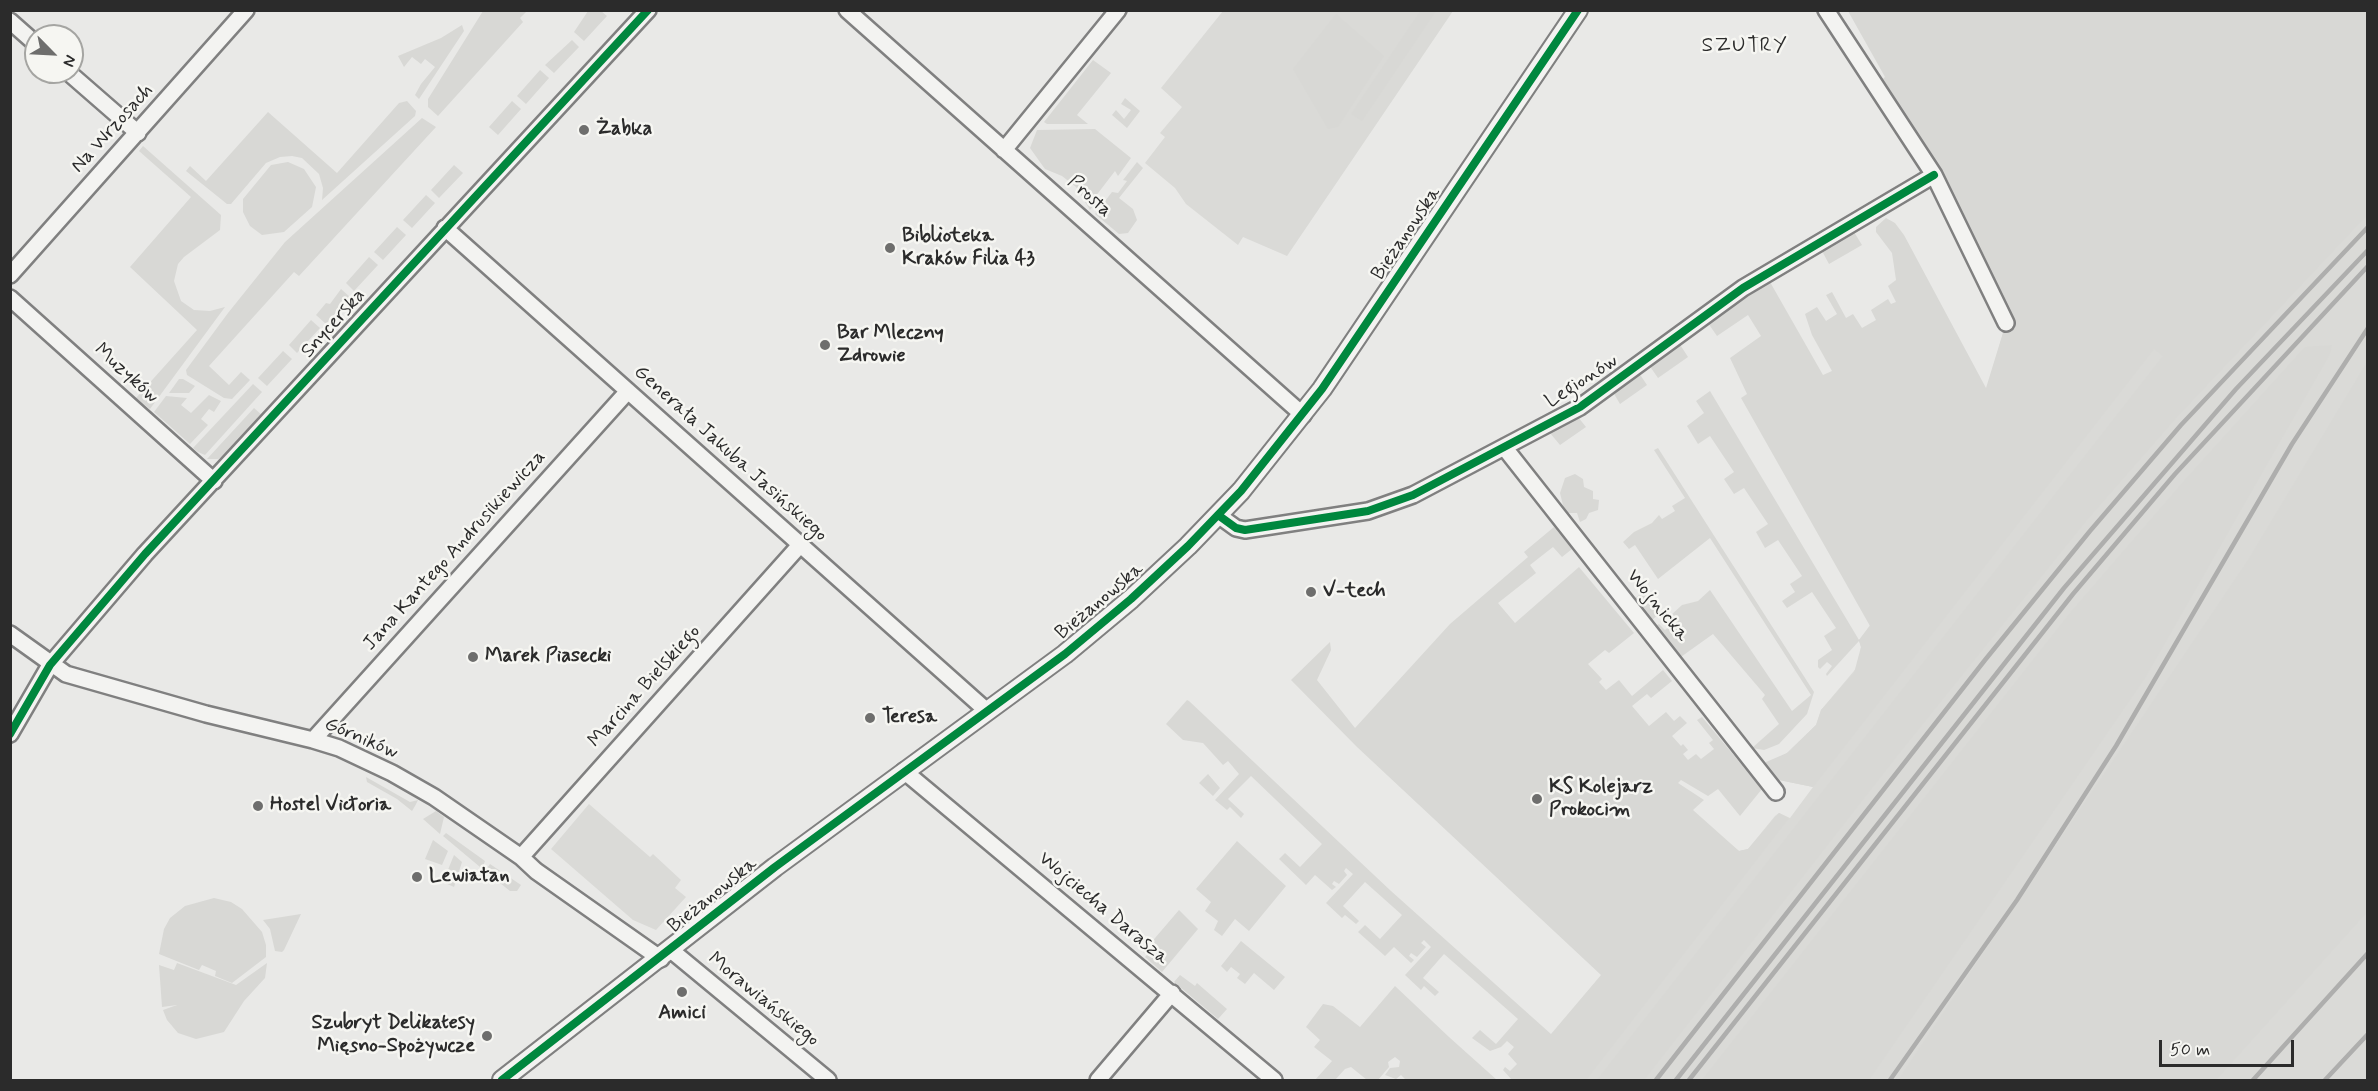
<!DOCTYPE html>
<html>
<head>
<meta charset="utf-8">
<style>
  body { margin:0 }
  #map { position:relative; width:2378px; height:1091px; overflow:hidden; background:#e9e9e7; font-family:Mynerve,sans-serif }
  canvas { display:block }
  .frame { position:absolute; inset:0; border:12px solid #2b2b2b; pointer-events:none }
  .north { position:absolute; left:24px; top:24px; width:60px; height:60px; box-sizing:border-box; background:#f6f6f2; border:2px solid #a5a5a2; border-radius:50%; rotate:114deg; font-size:16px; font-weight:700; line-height:24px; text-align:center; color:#2b2b2b }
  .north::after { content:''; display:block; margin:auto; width:21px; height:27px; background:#6e6e6d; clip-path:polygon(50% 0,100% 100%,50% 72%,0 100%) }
  .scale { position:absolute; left:2159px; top:1040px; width:135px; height:27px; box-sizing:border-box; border:3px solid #2b2b2b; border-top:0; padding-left:8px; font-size:18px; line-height:21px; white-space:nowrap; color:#2b2b2b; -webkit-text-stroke:4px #f6f6f2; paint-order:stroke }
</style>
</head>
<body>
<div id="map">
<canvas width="2378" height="1091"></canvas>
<div class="frame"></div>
<div class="north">N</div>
<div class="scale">50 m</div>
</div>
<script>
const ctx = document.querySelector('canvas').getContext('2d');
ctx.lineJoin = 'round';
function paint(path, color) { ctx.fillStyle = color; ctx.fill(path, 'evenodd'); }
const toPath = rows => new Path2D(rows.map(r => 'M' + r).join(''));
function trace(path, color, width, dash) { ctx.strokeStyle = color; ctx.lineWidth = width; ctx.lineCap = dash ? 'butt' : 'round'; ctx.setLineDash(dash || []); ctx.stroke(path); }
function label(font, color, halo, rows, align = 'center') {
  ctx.font = font + ' Mynerve,sans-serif'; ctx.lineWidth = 5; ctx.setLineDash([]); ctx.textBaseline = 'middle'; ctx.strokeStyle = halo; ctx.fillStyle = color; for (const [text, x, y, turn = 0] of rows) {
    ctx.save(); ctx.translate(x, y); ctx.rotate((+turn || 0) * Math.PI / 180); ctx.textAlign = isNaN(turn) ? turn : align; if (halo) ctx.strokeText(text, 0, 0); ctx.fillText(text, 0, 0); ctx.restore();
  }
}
paint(toPath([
  [1223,11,1453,11,1287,256,1243,237,1238,245,1186,204,1175,188,1145,163,1165,137,1160,133,1182,107,1161,88],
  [2367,11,2367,1080,1512,1080,1722,838,1739,851,1748,849,1775,816,1779,813,1790,818,1813,787,1779,780,1764,765,1787,753,1816,725,1821,710,1859,665,1861,647,1859,640,1923,554,1971,442,2009,313],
  [589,804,650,857,653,854,681,880,675,888,686,897,656,930,633,920,551,849]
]), '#dadad7');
paint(toPath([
  [1421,10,1436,11,1362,121,1351,114],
  [483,11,527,11,520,18,523,22,438,116,428,107,428,99],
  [588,11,601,11,607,16,584,41,574,32],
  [1848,11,2367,11,2367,215,2176,418,2086,521,1897,756,1644,1080,1597,1080,2163,356,2154,349,1813,787,1779,780,1766,770,1764,767,1766,762,1787,753,1816,725,1821,710,1854,673,1861,647,1859,641,1827,676,1826,674,1832,666,1827,662,1820,669,1818,667,1818,660,1832,650,1824,636,1836,628,1812,592,1787,608,1782,601,1795,592,1790,584,1802,576,1778,540,1765,548,1756,532,1768,524,1744,488,1734,494,1724,479,1734,472,1710,436,1698,444,1687,426,1704,413,1696,401,1710,391,1859,640,1870,626,1741,398,1747,394,1730,358,1761,336,1748,315,1717,336,1708,323,1770,282,1823,375,1832,371,1812,335,1805,314,1817,307,1826,321,1837,314,1826,295,1832,292,1846,318,1853,314,1862,328,1876,320,1871,310,1888,299,1891,304,1896,302,1888,286,1896,280,1892,253,1876,232,1876,227,1886,218,1895,223,1904,235,1986,388,2006,323,1876,85,1885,77],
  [1336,14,1384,56,1338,127,1328,129,1293,69],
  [462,25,464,31,419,99,415,95,421,84,435,67,425,59,421,64,412,57,404,67,398,56,441,38],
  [572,40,579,47,554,73,545,65],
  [1093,60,1111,73,1077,115,1088,124,1047,124,1044,122],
  [540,70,549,78,526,104,517,96],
  [1125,98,1140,111,1127,128,1112,115,1116,110,1124,119,1131,110,1121,104],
  [407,101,416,111,415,116,322,200,323,188,319,174,302,158,292,156,280,157,266,163,231,204,227,204,186,171,190,166,206,181,268,112,337,173,399,103],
  [512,101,521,109,498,135,489,127],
  [422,118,436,127,299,276,294,272,209,366,229,385,241,372,250,380,232,399,224,398,187,375,186,370,228,313,285,242],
  [1095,129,1131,158,1118,176,1115,171,1092,201,1093,206,1090,210,1076,187,1062,176,1045,169,1030,148,1037,130],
  [143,146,221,215,220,230,184,257,178,264,174,281,181,301,194,310,210,311,225,307,150,409,136,398,197,330,130,267,191,197,139,151],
  [288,162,304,169,316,187,312,207,284,232,262,235,250,226,243,212,243,199,271,165],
  [1137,162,1143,168,1119,198,1133,209,1137,220,1128,233,1119,234,1095,214,1112,192,1118,193,1127,181,1123,180],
  [454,165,463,173,439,198,431,190],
  [426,195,435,203,412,228,403,220],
  [397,227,406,235,383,260,374,252],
  [1854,232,1862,245,1829,264,1822,251],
  [369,257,378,265,354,291,346,283],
  [341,289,350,297,326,324,316,315,326,303,330,304],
  [311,320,320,328,297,353,289,345],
  [1679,343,1688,357,1658,378,1649,365],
  [2332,345,2330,354,2145,678,1869,1080,1702,1080,2070,613,2184,481,2305,347],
  [283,351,292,359,267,386,258,378],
  [2367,362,2367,912,2216,1080,1898,1080,2248,560],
  [1639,373,1647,385,1620,404,1613,392],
  [179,379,183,379,195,386,189,393,169,393],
  [253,384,262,392,205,455,198,452,193,448],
  [209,395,221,401,214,412,209,409,201,419,208,425,190,444,154,412,166,396,187,398,181,405,191,413],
  [254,408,263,416,228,454,218,459,207,459],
  [1578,417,1586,427,1560,445,1550,433],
  [1658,448,1814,692,1807,714,1779,744,1764,750,1752,748,1779,724,1762,699,1765,695,1713,634,1678,659,1633,600,1644,591,1661,612,1651,621,1655,626,1659,624,1665,630,1675,622,1670,616,1682,605,1698,601,1710,590,1792,711,1811,695,1710,538,1658,579,1635,545,1629,549,1623,542,1634,532,1652,523,1659,515,1662,519,1675,511,1672,506,1685,498,1654,450],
  [1575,474,1583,479,1584,487,1593,491,1593,499,1599,500,1598,510,1589,513,1586,519,1580,522,1577,513,1565,513,1560,493,1565,478],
  [1554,527,1572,549,1562,557,1553,547,1530,565,1536,573,1498,603,1515,623,1579,567,1634,633,1609,653,1605,650,1588,664,1602,679,1599,682,1606,690,1619,680,1632,696,1663,670,1672,681,1651,698,1647,694,1632,706,1649,726,1666,712,1674,721,1680,716,1687,723,1672,736,1681,746,1683,744,1688,750,1683,754,1688,760,1696,754,1701,759,1714,749,1709,743,1713,740,1697,720,1702,717,1762,789,1740,816,1718,789,1708,796,1681,780,1678,783,1704,800,1693,810,1739,851,1748,849,1779,813,1789,818,1586,1080,1512,1080,1503,1070,1505,1067,1510,1071,1517,1064,1508,1054,1514,1047,1507,1041,1501,1047,1490,1051,1472,1038,1480,1030,1496,1044,1518,1019,1444,954,1423,978,1439,992,1435,996,1424,986,1421,990,1405,975,1431,947,1424,940,1421,943,1426,947,1417,957,1411,953,1409,956,1414,960,1411,963,1394,947,1385,956,1358,932,1365,925,1380,939,1402,915,1365,882,1343,906,1359,921,1356,924,1345,915,1342,918,1326,903,1353,874,1346,868,1344,871,1347,875,1339,884,1334,881,1332,884,1336,887,1332,890,1315,875,1306,885,1279,859,1285,853,1300,867,1322,844,1251,776,1228,799,1244,814,1241,818,1230,807,1227,810,1215,800,1239,774,1228,761,1223,765,1203,743,1183,740,1166,724,1187,700,1189,701,1391,891,1551,1034,1601,975,1357,747,1291,680,1330,642,1331,650,1317,680,1355,728,1450,624,1528,557,1524,552],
  [1208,774,1220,788,1213,796,1199,783],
  [366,777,410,802,418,800,415,806,412,811,397,799,367,782],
  [436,811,444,817,440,834,423,819],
  [446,833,485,861,483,866,480,867,443,836],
  [433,840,448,851,442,865,425,859],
  [1237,841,1286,886,1249,931,1235,919,1222,936,1214,930,1218,921,1205,911,1211,902,1196,889],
  [454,855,462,862,454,887,443,882],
  [490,864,521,885,517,891,510,891,485,871],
  [214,898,231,902,242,909,262,932,266,945,266,957,232,983,215,976,216,971,202,965,199,970,159,954,164,929,170,918,185,906],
  [1179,910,1198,929,1162,972,1145,957,1147,955,1143,952],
  [301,914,284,950,282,952,275,951,270,929,263,920],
  [1241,941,1285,977,1274,990,1254,973,1245,984,1237,978,1240,974,1231,967,1227,972,1221,966],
  [177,963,236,985,267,963,265,978,244,1001,224,1032,196,1039,178,1033,167,1020,163,1010,177,1005,162,1007,159,965,174,970],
  [1180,975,1195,986,1197,983,1227,1009,1218,1019,1174,982],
  [1395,986,1449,1037,1497,1080,1406,1080,1401,1075,1396,1079,1385,1075,1390,1068,1399,1067,1400,1061,1395,1057,1388,1062,1389,1067,1378,1080,1367,1080,1351,1067,1345,1069,1335,1080,1315,1080,1332,1061,1314,1047,1320,1040,1306,1027,1323,1004,1333,1006,1360,1027]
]), '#d8d8d5');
const minor = toPath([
  [847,10,1303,415],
  [1826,10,1934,175,2006,323],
  [10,21,36,44],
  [68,72,138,133],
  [1004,150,1118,10],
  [445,228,987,711],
  [10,275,246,10],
  [10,298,214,481],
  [1504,447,1776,792],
  [1218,515,1236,528,1245,530,1368,511,1413,495,1580,407,1743,288,1934,175],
  [10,634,66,674,206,714,313,740,339,748,392,773,434,797,521,857,536,871,661,959],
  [10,734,50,665,145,554,648,10],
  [313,740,628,391],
  [904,771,1274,1080],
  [521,857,800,545],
  [672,951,828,1080],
  [1098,1080,1172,993]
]);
const tertiary = toPath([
  [502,1080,775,867,1065,654,1131,599,1188,546,1241,491,1322,389,1578,10]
]);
trace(minor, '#808080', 20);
trace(tertiary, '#808080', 22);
trace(minor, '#f3f3f1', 15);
trace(tertiary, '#f3f3f1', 18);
trace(toPath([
  [1656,1080,1985,660,2090,531,2181,425,2368,227],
  [1676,1080,2064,588,2236,389,2368,250],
  [1689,1080,2073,594,2175,474,2368,266],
  [1890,1080,2017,900,2116,746,2292,444,2368,328],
  [2253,1080,2368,953],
  [2325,1080,2368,1034]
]), '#aeaead', 4.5);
trace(toPath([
  [1218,515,1236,528,1245,530,1368,511,1413,495,1580,407,1743,288,1934,175],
  [10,734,50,665,145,554,648,10],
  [502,1080,775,867,1065,654,1131,599,1188,546,1241,491,1322,389,1578,10]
]), '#00873e', 8);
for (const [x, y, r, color] of [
  [584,130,6,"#6e6e6d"],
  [890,248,6,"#6e6e6d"],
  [825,345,6,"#6e6e6d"],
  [1311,592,6,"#6e6e6d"],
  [473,657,6,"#6e6e6d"],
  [870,718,6,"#6e6e6d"],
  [1537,799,6,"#6e6e6d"],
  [258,806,6,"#6e6e6d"],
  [417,877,6,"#6e6e6d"],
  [682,992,6,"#6e6e6d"],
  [487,1036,6,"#6e6e6d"]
]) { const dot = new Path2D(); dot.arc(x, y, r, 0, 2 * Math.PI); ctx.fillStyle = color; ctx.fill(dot); trace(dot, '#f6f6f2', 2); }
label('20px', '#2b2b2b', '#f6f6f2', [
  ["Na Wrzosach",113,129,-48],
  ["Prosta",1089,197,42],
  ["Bieżanowska",1407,234,-56],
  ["Snycerska",334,324,-48],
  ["Muzyków",126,374,42],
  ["Legionów",1582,382,-33],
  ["Generała Jakuba Jasińskiego",730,454,42],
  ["Jana Kantego Andrusikiewicza",455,551,-48],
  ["Bieżanowska",1100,602,-40],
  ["Wojnicka",1657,606,51],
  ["Marcina Bielskiego",645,687,-48],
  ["Górników",361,739,23],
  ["Bieżanowska",713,896,-39],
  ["Wojciecha Darasza",1103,909,40],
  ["Morawiańskiego",763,1000,39]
]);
label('bold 20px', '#2b2b2b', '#f6f6f2', [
  ["Żabka",596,130],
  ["Biblioteka",902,237],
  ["Kraków Filia 43",902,260],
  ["Bar Mleczny",837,334],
  ["Zdrowie",837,357],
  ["V-tech",1323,592],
  ["Marek Piasecki",485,657],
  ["Teresa",882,718],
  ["KS Kolejarz",1549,788],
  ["Prokocim",1549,811],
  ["Hostel Victoria",270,806],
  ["Lewiatan",429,877],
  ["Amici",682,1014,"center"],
  ["Szubryt Delikatesy",475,1024,"right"],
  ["Mięsno-Spożywcze",475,1047,"right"]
], 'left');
ctx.letterSpacing = '1.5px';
label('21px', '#2b2b2b', '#f6f6f2', [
  ["SZUTRY",1745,47]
]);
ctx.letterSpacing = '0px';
</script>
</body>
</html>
